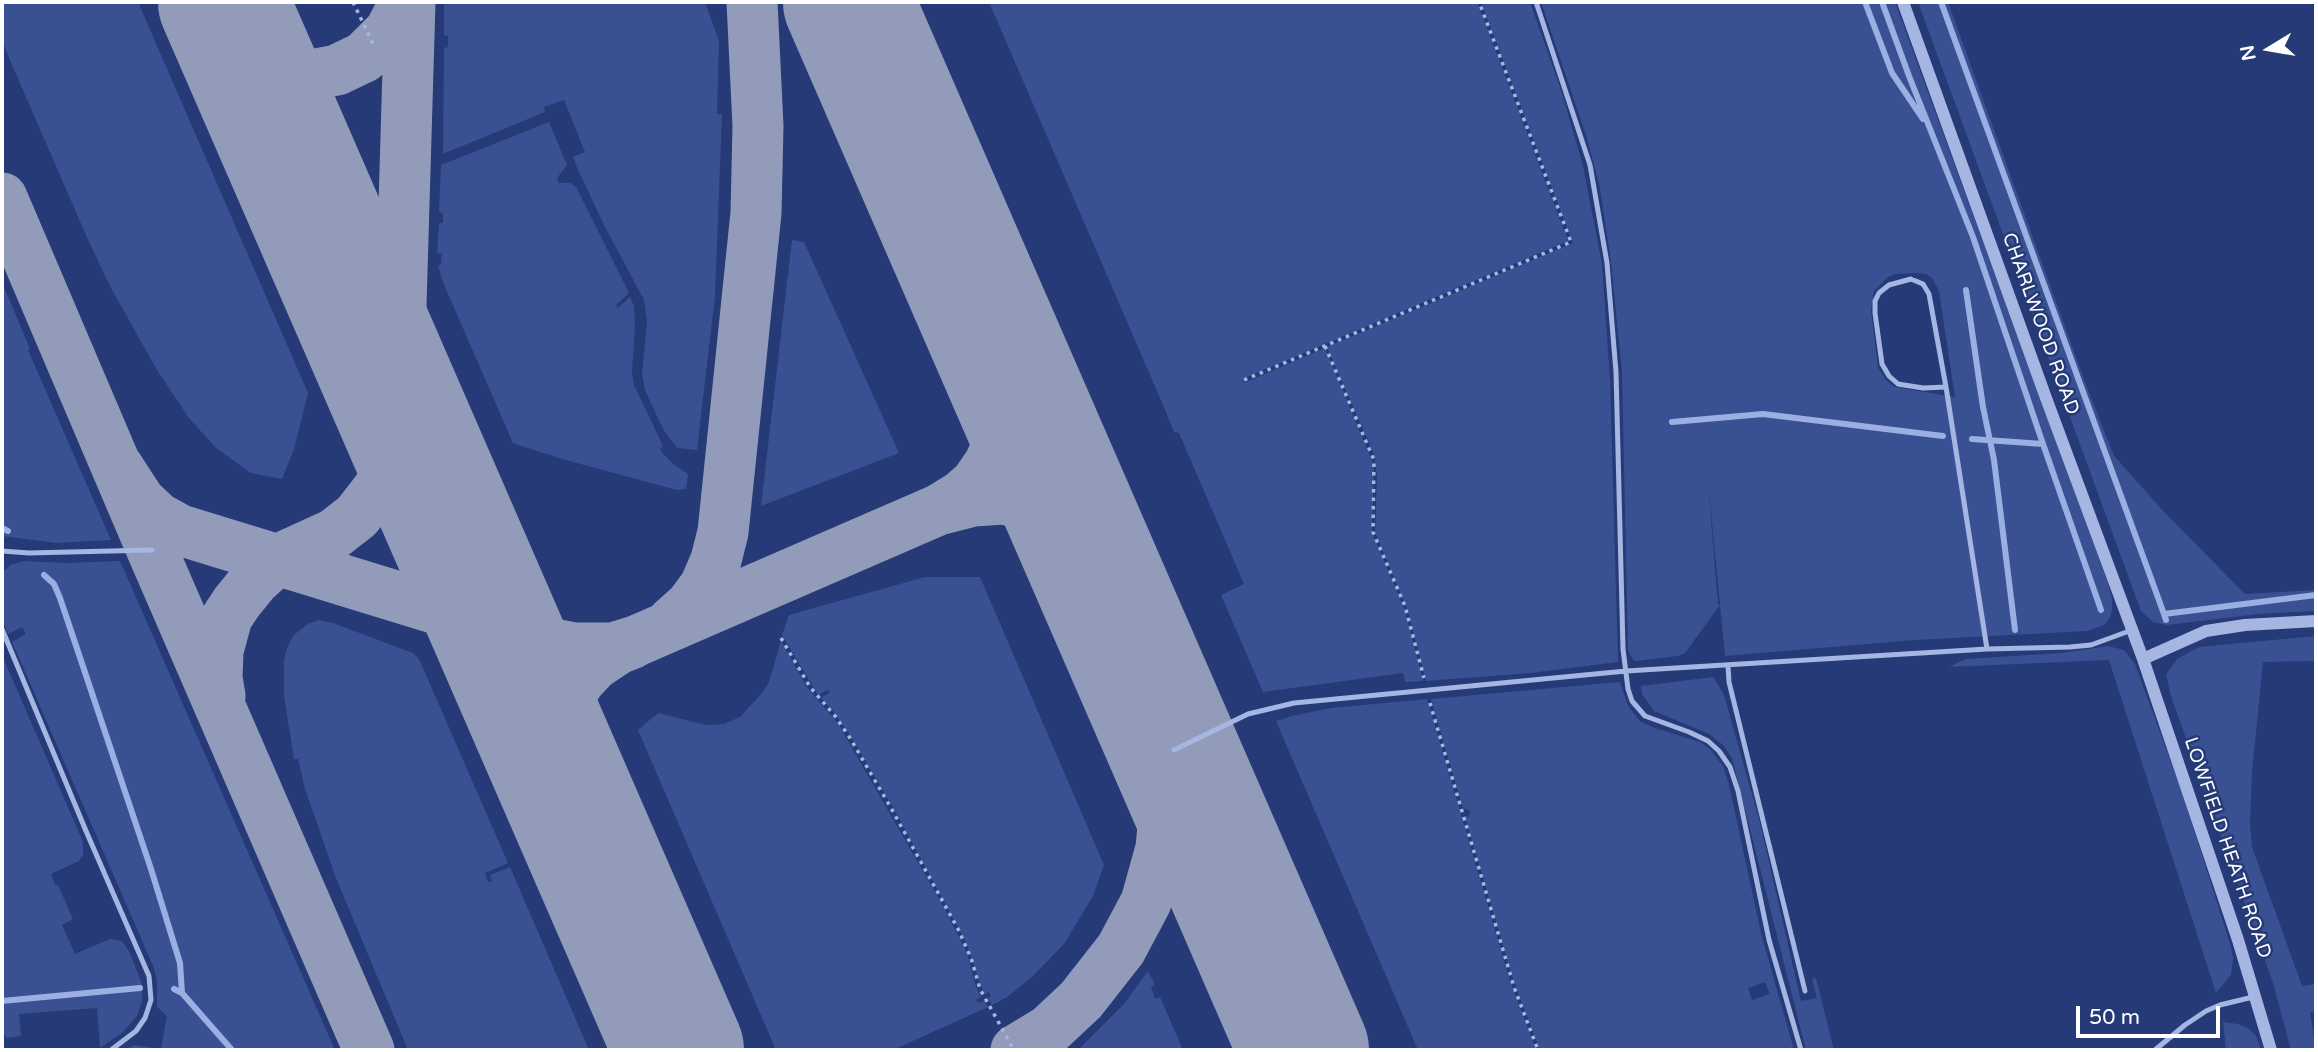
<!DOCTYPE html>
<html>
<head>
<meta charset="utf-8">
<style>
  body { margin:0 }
  #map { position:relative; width:2318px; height:1052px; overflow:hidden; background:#253a76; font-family:"Varela Round",sans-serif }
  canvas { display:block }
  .frame { position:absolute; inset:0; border:4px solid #fff; pointer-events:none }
  .north { position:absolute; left:2234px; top:14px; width:70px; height:70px; -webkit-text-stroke:5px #253a76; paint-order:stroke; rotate:259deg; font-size:19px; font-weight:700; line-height:28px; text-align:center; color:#fff }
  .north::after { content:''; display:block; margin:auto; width:24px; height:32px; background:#fff; clip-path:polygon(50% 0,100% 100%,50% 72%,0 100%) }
  .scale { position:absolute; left:2076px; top:1006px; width:144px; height:32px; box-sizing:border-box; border:4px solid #fff; border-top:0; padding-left:9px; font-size:21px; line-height:24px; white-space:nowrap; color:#fff; -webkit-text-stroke:5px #253a76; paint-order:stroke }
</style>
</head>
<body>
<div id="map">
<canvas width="2318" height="1052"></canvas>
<div class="frame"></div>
<div class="north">N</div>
<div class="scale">50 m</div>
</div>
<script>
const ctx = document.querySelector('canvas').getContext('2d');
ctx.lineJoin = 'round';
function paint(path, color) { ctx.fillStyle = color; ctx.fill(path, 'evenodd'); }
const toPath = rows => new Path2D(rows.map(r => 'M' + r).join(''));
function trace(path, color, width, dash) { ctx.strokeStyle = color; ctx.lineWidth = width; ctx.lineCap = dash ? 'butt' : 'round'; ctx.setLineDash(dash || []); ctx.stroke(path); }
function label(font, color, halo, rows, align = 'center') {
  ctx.font = font + ' "Varela Round",sans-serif'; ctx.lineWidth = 5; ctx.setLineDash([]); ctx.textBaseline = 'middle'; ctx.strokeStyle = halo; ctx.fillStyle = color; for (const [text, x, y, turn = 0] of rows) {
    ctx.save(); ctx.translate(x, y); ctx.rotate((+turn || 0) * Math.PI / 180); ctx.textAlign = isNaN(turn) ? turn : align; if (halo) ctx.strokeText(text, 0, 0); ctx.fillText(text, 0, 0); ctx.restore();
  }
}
paint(toPath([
  [2,2,138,2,308,393,294,449,282,479,251,473,216,448,189,418,157,370,111,288,89,242,9,58,2,40],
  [449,2,705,2,719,41,717,114,722,114,715,296,697,450,677,448,663,429,645,390,642,375,647,321,644,300,605,227,578,170,573,157,585,152,564,100,544,107,545,112,443,154,444,48,448,47,448,36,444,35,444,4,449,5],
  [989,2,1477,2,1568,241,1242,379,1244,383,1325,348,1372,461,1374,469,1372,533,1405,611,1423,681,1405,682,1403,673,1263,692,1221,595,1244,584,1179,433,1174,432,1166,412],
  [1481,2,1530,2,1562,93,1583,166,1602,264,1610,379,1618,662,1530,673,1426,681,1408,611,1375,532,1377,475,1374,454,1327,347,1573,243],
  [1541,2,1895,2,2108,583,2112,598,2112,610,2110,618,2104,625,2087,631,1915,640,1725,656,1720,605,1685,653,1678,656,1634,661,1628,651,1622,372,1611,262,1600,188,1587,138],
  [1915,273,1926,274,1932,278,1939,291,1955,397,1894,387,1886,380,1878,367,1871,310,1874,291,1888,277,1895,274],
  [1708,481,1720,604,1718,605],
  [1918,2,1948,2,2086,385,2114,456,2166,514,2245,594,2316,590,2316,611,2259,614,2167,625,2153,622,2141,611],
  [549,122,567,165,557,178,559,183,570,183,576,187,629,293,616,305,618,308,630,297,634,306,635,325,632,372,634,385,663,446,660,450,673,464,688,474,686,489,677,490,562,459,513,443,442,280,438,265,441,265,442,253,437,253,439,223,443,223,443,213,439,212,441,165],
  [792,240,804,242,899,453,761,506],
  [2,282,30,349,28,350,111,540,56,543,2,536],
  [24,561,65,563,120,561,335,1050,125,1050,134,1045,161,1049,167,1016,157,1007,157,982,154,968,12,642,26,634,22,627,8,634,2,619,2,572,11,565],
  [925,577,980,577,1104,865,1093,896,1064,944,1032,977,1007,997,992,1005,988,998,991,995,989,992,985,994,980,983,966,942,894,809,853,740,834,712,821,698,830,692,827,690,818,695,782,635,789,615],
  [318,620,333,623,413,653,419,659,508,863,485,873,488,882,492,881,490,875,510,867,589,1050,408,1050,336,878,305,789,298,759,294,759,284,696,284,661,286,651,293,636,306,625],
  [2316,636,2316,661,2263,662,2252,772,2250,825,2252,847,2302,986,2316,984,2316,1011,2310,1012,2316,1050,2291,1050,2273,983,2171,696,2166,675,2177,659,2199,647],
  [781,641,806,686,839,725,943,906,967,953,976,987,981,997,976,1000,978,1003,984,1001,988,1007,893,1050,776,1050,638,730,658,713,706,725,724,724,740,717,763,692,769,682],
  [2108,646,2124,650,2135,664,2183,795,2231,947,2233,959,2231,975,2216,993,2109,660,1949,667,1965,659,2062,653],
  [2,655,83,842,83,855,79,861,51,874,55,885,58,885,73,919,62,925,75,954,110,939,122,941,130,953,142,984,142,1001,137,1016,122,1033,100,1048,97,1008,19,1014,21,1036,6,1038,5,1034,2,1035],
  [1713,677,1724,695,1760,823,1801,1001,1817,998,1812,979,1816,978,1834,1050,1806,1050,1732,758,1723,745,1709,734,1654,711,1642,694,1641,686],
  [1620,682,1628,706,1640,721,1652,727,1700,742,1710,749,1723,766,1729,785,1761,933,1794,1050,1540,1050,1513,979,1465,816,1469,817,1470,811,1463,808,1431,699],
  [1765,982,1770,994,1752,1000,1748,988],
  [1427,699,1509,978,1536,1050,1418,1050,1276,721,1292,716,1331,708],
  [1148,971,1155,985,1151,987,1155,999,1160,997,1183,1050,1078,1050,1124,1004],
  [2223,1022,2238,1024,2248,1028,2256,1036,2261,1050,2226,1050]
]), '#395193');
trace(toPath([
  [1865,2,1892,73,1923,119],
  [1882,2,1909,76,1973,237,2043,444,1972,439],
  [1941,2,2164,614],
  [1966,290,1983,407,1994,460,2015,630],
  [1672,422,1763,414,1943,436],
  [2043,444,2101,610],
  [2,528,8,531],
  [44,575,54,584,60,598,151,869,180,963,182,993],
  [2166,620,2164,614,2316,595],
  [174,989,182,993,232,1050],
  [2,1001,140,988]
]), '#9bafe3', 6);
trace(toPath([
  [197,2,213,31,242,58,277,73,300,77,337,70,364,57,390,31,405,2],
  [2,198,152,550,369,1050],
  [118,467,140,501,158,518,180,530,548,643,575,648,613,648,636,641,938,510,973,501,1003,499,1028,505,1048,518,1089,555],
  [940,509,961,496,976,483,989,464,999,442,1008,405,1006,378,999,351],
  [672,622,691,605,705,586,716,560,723,532,756,213,758,126,752,2],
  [220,696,217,678,218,651,227,617,237,602,254,581,277,560,334,534,357,516,381,485,392,457,396,440,398,406,410,2],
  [563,782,558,758,558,738,561,721,570,695,580,680,594,665,618,649,633,643],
  [1016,1050,1049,1030,1081,1000,1121,949,1146,902,1161,848,1166,795,1164,769,1151,700]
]), '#929cba', 51);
trace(toPath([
  [223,2,679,1050],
  [848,2,1304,1050]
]), '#929cba', 130);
trace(toPath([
  [353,2,375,48],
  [1325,346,1374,460,1373,532,1405,606,1424,678],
  [1244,380,1571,242,1479,2],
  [781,638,810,687,835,716,850,738,891,808,958,929,971,958,980,989,1014,1050],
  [1430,703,1514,987,1538,1050]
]), '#a6b6e2', 3.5, [3.5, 5]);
trace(toPath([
  [1536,2,1590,165,1607,263,1616,372,1623,649,1628,689,1632,701,1645,716,1689,732,1708,741,1719,751,1730,767,1738,791,1769,940,1801,1050],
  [1911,279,1923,284,1929,294,1946,387,1923,388,1898,384,1889,376,1882,364,1875,313,1875,301,1879,293,1889,285,1911,279],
  [1946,387,1987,649],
  [2,551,29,553,152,550],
  [2,629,86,831,149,976,151,1000,145,1018,136,1031,111,1050],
  [1728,666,1729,682,1805,991],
  [1174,750,1248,714,1294,703,1626,671,1987,649,2070,647,2091,645,2132,630],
  [2155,1050,2185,1025,2206,1011,2220,1005,2253,997]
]), '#a6b6e2', 5);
trace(toPath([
  [1903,2,2046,398,2143,659,2238,940,2271,1050],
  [2143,659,2206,631,2245,625,2316,621]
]), '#a6b6e2', 12);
label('19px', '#fff', '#253a76', [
  ["CHARLWOOD ROAD",2040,324,70],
  ["LOWFIELD HEATH ROAD",2227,848,71]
]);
</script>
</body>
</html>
